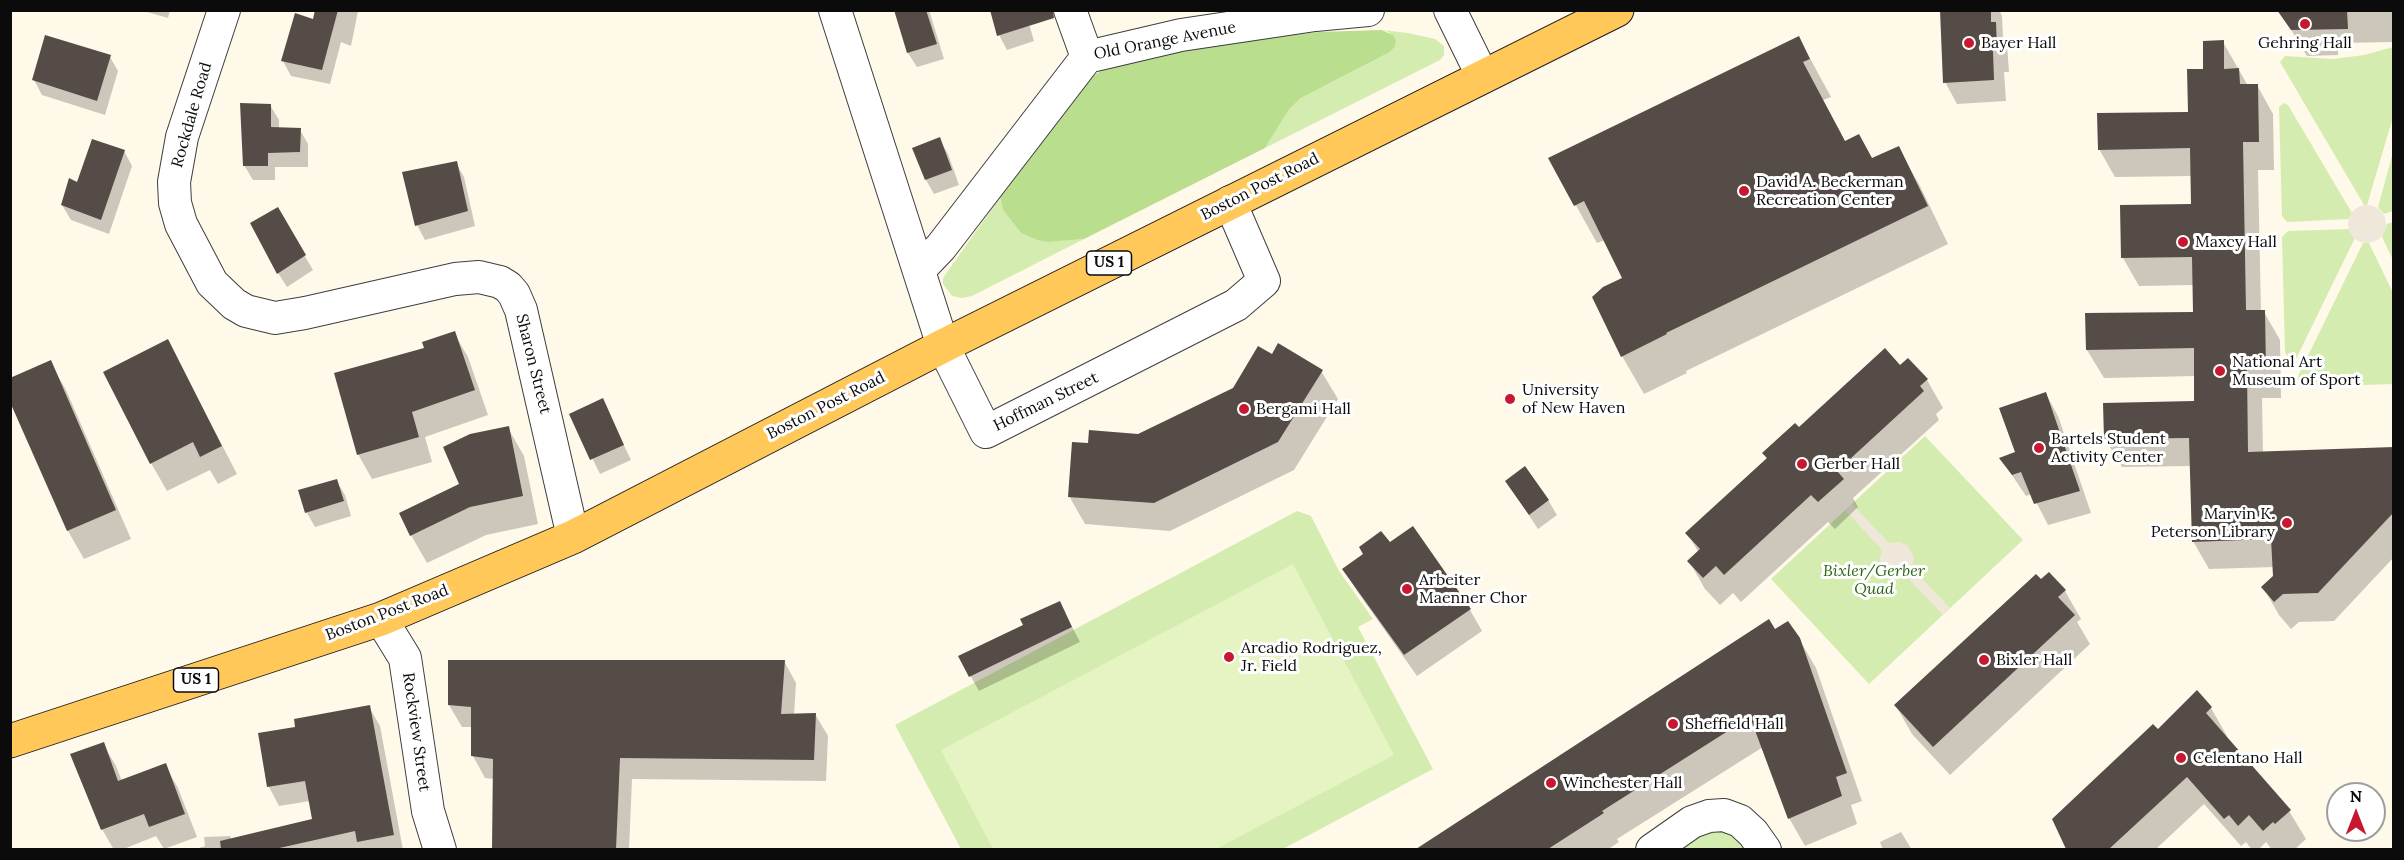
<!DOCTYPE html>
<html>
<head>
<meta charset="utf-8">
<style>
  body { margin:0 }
  #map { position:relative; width:2404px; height:860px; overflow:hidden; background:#fff9e9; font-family:Lora,serif }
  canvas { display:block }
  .frame { position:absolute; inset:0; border:12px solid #0b0b0b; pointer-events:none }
  .north { position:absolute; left:2326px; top:782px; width:60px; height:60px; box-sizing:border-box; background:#fff; border:2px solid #9d9d9d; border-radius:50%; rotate:0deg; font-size:16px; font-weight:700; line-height:24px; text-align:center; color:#0b0b0b }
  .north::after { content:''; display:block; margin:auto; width:21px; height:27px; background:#c61931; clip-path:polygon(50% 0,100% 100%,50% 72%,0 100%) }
</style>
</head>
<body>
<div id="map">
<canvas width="2404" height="860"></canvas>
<div class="frame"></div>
<div class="north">N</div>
</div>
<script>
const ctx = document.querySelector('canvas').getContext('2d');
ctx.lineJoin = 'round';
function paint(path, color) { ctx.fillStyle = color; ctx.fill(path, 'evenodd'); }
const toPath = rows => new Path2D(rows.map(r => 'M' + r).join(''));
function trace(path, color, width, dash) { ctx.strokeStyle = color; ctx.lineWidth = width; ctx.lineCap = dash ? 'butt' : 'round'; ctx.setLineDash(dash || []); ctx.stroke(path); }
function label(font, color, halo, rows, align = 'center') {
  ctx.font = font + ' Lora,serif'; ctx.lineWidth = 6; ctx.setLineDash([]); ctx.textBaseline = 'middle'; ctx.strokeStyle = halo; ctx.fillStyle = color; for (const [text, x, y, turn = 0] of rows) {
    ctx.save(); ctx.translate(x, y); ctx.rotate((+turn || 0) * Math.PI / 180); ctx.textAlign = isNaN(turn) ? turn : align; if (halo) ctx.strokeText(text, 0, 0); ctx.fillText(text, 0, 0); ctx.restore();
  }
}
paint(toPath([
  [1382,30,1408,33,1435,39,1444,46,1444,55,1440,60,1265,148,1288,109,1301,98,1388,53,1394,48,1389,32],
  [2393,47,2393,117,2367,205,2364,205,2280,62,2285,56,2333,59,2364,55],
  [2284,103,2288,105,2352,213,2349,219,2287,222,2282,216,2279,107],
  [2393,152,2393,211,2384,214,2378,207],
  [1000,197,1003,210,1021,233,1048,242,1084,239,972,296,962,298,952,296,943,284,943,278],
  [2393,222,2393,260,2382,237,2387,224],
  [2349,229,2355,238,2296,359,2289,360,2285,352,2282,237,2288,231],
  [2363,243,2369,243,2393,293,2393,384,2302,387,2297,380,2300,372],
  [1925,436,2023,540,1869,684,1771,579],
  [1297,511,1311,516,1339,571,1373,619,1358,627,1433,769,1283,849,961,849,895,725],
  [1715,830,1725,830,1752,850,1675,850,1701,835]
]), '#d5ecb0');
paint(toPath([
  [1382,30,1394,36,1396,42,1394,48,1388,53,1301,98,1289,109,1265,148,1084,239,1048,242,1038,240,1021,233,1003,210,1000,197,1060,109,1075,91,1093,76,1107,67,1174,51,1227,43,1318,32]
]), '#b9de8e');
paint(toPath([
  [1293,564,1394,755,1216,849,993,849,941,750]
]), '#e6f3c3');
paint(toPath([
  '2348 224a19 19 0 1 1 38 0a19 19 0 1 1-38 0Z',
  [1852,504,1889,543,1900,542,1908,546,1914,557,1912,568,1950,608,1943,615,1905,575,1893,576,1883,570,1880,558,1882,550,1845,510]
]), '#efe7d9');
paint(toPath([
  [140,10,170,10,168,18],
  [316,10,358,11,351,46,341,42,330,84,291,76,283,61,314,21],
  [895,10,929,10,944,59,917,67,908,53],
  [1025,10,1034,41,1007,50,999,35],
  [1942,10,1999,10,2002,16,2003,37,2007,45,2009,72,2004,72,2006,101,1957,104,1945,82],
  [2284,10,2394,10,2394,42,2338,43,2338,55,2307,56,2284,18],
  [1799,38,1831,97,1823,100,1846,143,1872,160,1898,148,1920,186,1948,244,1686,371,1687,373,1644,394,1622,356,1624,278,1605,240,1597,243,1550,159],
  [2223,42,2248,86,2257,85,2273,114,2274,170,2258,170,2261,312,2264,312,2280,340,2281,398,2262,398,2263,453,2394,449,2394,557,2334,621,2299,622,2291,629,2279,615,2263,587,2274,577,2274,567,2209,569,2193,541,2191,466,2122,467,2105,439,2196,403,2196,376,2104,378,2087,350,2195,313,2194,285,2139,286,2123,258,2193,206,2192,176,2115,177,2099,149,2189,113,2205,70],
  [110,57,118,71,105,115,42,95,34,80],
  [270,105,279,120,279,129,300,130,308,144,308,167,275,167,275,180,253,180,244,165],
  [939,139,948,154,959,185,934,194,926,180,914,148],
  [124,151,132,166,109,234,71,220,62,205,78,184],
  [456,163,464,177,475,226,425,240,417,225],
  [277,209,313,270,287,287,278,273],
  [454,333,468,357,488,415,425,437,432,462,372,479,358,454],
  [168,341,237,474,218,484,210,470,167,491,151,463],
  [1272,356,1321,371,1338,399,1294,470,1170,531,1085,524,1069,496,1089,445,1138,435,1234,389],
  [50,362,66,390,131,539,84,559,68,531,10,398],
  [1900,368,1927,380,1943,408,1936,414,1939,420,1853,498,1858,507,1835,529,1828,522,1741,602,1733,593,1720,605,1705,589,1689,561,1699,553,1687,533,1767,459,1764,453],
  [2046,394,2058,416,2091,513,2048,525,2032,494,2026,496,2001,459,2017,453],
  [602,400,631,460,600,474,571,415],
  [508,428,524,456,538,524,486,535,427,563,411,535,461,485],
  [336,480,345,495,351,516,315,527,307,513,300,491],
  [1507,482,1548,500,1557,515,1538,529],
  [1390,544,1470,610,1482,631,1417,676,1357,591,1344,569],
  [2049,574,2065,591,2081,619,2077,622,2090,644,1950,775,1912,734,1896,706],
  [1067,617,1080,642,979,691,960,657],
  [1768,621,1775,631,1799,639,1816,668,1862,801,1851,805,1857,824,1805,846,1789,818,1763,747,1617,839,1619,842,1607,850,1418,850],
  [784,661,796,683,794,715,815,714,828,736,826,781,632,779,629,850,493,850,494,779,485,778,473,756,472,727,462,727,449,705],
  [369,707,380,726,403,850,192,850,205,846,204,837,230,836,232,840,314,820,310,801,279,806,269,787,260,734,297,728],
  [2211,708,2227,736,2225,737,2289,811,2306,839,2294,850,2272,850,2266,842,2258,850,2252,850,2246,842,2241,846,2204,804,2155,850,2068,850,2053,820,2158,731],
  [103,744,116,766,122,781,165,765,178,788,197,837,164,849,156,836,121,850,114,850,102,829],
  [1901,832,1912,850,1883,850,1880,842]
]), '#0003');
paint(toPath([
  [315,10,338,10,322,70,281,61,295,13,313,19],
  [894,10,926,10,937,44,907,53],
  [990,10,1053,10,1054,18,997,36],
  [1940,10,1991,10,1991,22,1996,22,1997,50,1993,51,1994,80,1943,83],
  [2277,10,2347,10,2348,29,2291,30],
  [45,35,111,55,97,101,32,80],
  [1799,36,1810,59,1803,62,1845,141,1859,134,1872,158,1899,146,1928,206,1666,333,1667,334,1621,357,1592,297,1603,287,1622,278,1584,201,1574,206,1548,158],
  [2224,40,2224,69,2239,68,2240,84,2258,84,2259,142,2243,142,2246,310,2265,310,2266,370,2247,370,2248,452,2394,447,2394,512,2318,593,2283,594,2274,602,2261,587,2273,576,2271,539,2192,542,2189,438,2104,439,2103,403,2194,401,2194,348,2086,350,2085,313,2193,312,2192,257,2121,258,2120,205,2191,204,2190,148,2098,150,2097,113,2188,112,2187,69,2203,69,2203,41],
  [240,103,271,104,271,127,301,128,300,152,268,153,268,166,243,166],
  [940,137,952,170,925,180,912,148],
  [92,139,125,150,101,220,61,205,69,178,77,182],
  [457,161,468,211,415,226,402,172],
  [278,207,306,255,277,274,250,223],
  [455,331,475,390,412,412,419,437,357,455,334,373,424,348,422,342],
  [168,339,222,446,200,457,193,442,150,464,103,372],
  [1278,343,1323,370,1278,442,1154,503,1068,497,1072,442,1088,443,1089,430,1138,434,1233,388,1258,346,1272,354],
  [1885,348,1900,365,1908,358,1928,379,1920,386,1924,391,1837,471,1844,479,1818,502,1811,495,1724,575,1716,566,1703,578,1687,561,1700,549,1685,533,1767,458,1762,453,1795,423,1799,427],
  [51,360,116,510,67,531,10,402,10,378],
  [2046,392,2080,491,2034,504,2021,472,2012,475,1999,458,2015,452,1999,408],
  [603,398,624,445,590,460,569,414],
  [509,426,523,496,470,507,410,536,399,513,459,484,443,447,470,434],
  [1525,466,1549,500,1529,515,1505,481],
  [337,479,344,501,305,513,298,490],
  [1413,526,1471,609,1404,655,1342,569,1363,554,1359,547,1381,531,1390,542],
  [2049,572,2066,590,2058,597,2075,615,1933,747,1894,705,2036,574,2041,579],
  [1060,601,1072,627,969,677,958,656,1023,625,1020,619],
  [1769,619,1775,629,1788,621,1800,638,1847,773,1836,777,1842,796,1788,819,1750,717,1602,811,1604,813,1548,849,1416,849],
  [448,660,785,660,781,714,816,713,814,760,620,758,616,849,492,849,493,759,471,756,471,707,448,705],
  [2197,690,2212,707,2206,713,2291,810,2275,824,2273,822,2263,831,2249,815,2238,826,2229,815,2224,819,2187,777,2109,849,2066,849,2052,819,2153,724,2158,729],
  [370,705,394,835,357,842,355,831,275,849,221,849,220,841,312,819,305,781,267,787,258,733,295,727,294,719],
  [104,742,118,781,166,763,185,814,149,827,144,814,101,830,70,754]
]), '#554b47');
const minor = toPath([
  [224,10,182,137,174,182,175,203,181,224,212,283,234,304,246,311,275,318,305,313,455,279,479,277,500,282,508,287,514,294,521,310,573,537],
  [835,10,943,346,986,432,1236,305,1264,281,1230,202],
  [1070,10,1087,57],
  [1450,10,1483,77],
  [920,269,941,247,1087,57,1181,35,1315,15,1368,10],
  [381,619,405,658,428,811,440,850],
  [1652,850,1692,822,1709,816,1724,815,1740,821,1753,833,1765,850]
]);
const primary = toPath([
  [10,741,381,619,573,537,943,346,1617,10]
]);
trace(minor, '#3e3e3e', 34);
trace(primary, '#1c1c1c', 35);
trace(minor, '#fff', 32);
trace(primary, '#ffc859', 33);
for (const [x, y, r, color] of [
  [2305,24,6,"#c61931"],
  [1969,43,6,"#c61931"],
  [1744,191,6,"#c61931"],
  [2183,242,6,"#c61931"],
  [2220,371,6,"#c61931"],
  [1510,399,6,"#c61931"],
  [1244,409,6,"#c61931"],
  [2039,448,6,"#c61931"],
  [1802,464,6,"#c61931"],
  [2287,523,6,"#c61931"],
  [1407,589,6,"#c61931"],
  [1229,657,6,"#c61931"],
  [1984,660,6,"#c61931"],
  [1673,724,6,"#c61931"],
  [2181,758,6,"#c61931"],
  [1551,783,6,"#c61931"]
]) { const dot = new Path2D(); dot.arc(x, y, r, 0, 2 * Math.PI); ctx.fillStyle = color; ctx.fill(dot); trace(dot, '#fff', 2); }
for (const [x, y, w] of [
  [1109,263,45],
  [196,680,45]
]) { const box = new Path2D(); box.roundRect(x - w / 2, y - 12, w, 24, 4.5); ctx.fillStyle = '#fff'; ctx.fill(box); trace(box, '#0b0b0b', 1.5); }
label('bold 15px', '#0b0b0b', null, [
  ["US 1",1109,263],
  ["US 1",196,680]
]);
label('16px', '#0b0b0b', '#fff', [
  ["Old Orange Avenue",1165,41,-11],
  ["Rockdale Road",192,115,-74],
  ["Boston Post Road",1260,187,-27],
  ["Sharon Street",533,364,76],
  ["Hoffman Street",1046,402,-26],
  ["Boston Post Road",826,406,-27],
  ["Boston Post Road",387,613,-21],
  ["Rockview Street",416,732,82]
]);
label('16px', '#0b0b0b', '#fff', [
  ["Bayer Hall",1981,43],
  ["Gehring Hall",2305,43,"center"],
  ["David A. Beckerman",1756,182],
  ["Recreation Center",1756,200],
  ["Maxcy Hall",2195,242],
  ["National Art",2232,362],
  ["Museum of Sport",2232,380],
  ["University",1522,390],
  ["of New Haven",1522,408],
  ["Bergami Hall",1256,409],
  ["Bartels Student",2051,439],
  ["Activity Center",2051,457],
  ["Gerber Hall",1814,464],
  ["Marvin K.",2275,514,"right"],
  ["Peterson Library",2275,532,"right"],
  ["Arbeiter",1419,580],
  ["Maenner Chor",1419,598],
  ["Arcadio Rodriguez,",1241,648],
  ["Jr. Field",1241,666],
  ["Bixler Hall",1996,660],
  ["Sheffield Hall",1685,724],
  ["Celentano Hall",2193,758],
  ["Winchester Hall",1563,783]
], 'left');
label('italic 16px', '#2f6717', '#fff', [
  ["Bixler/Gerber",1874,571],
  ["Quad",1874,589]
]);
</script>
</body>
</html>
